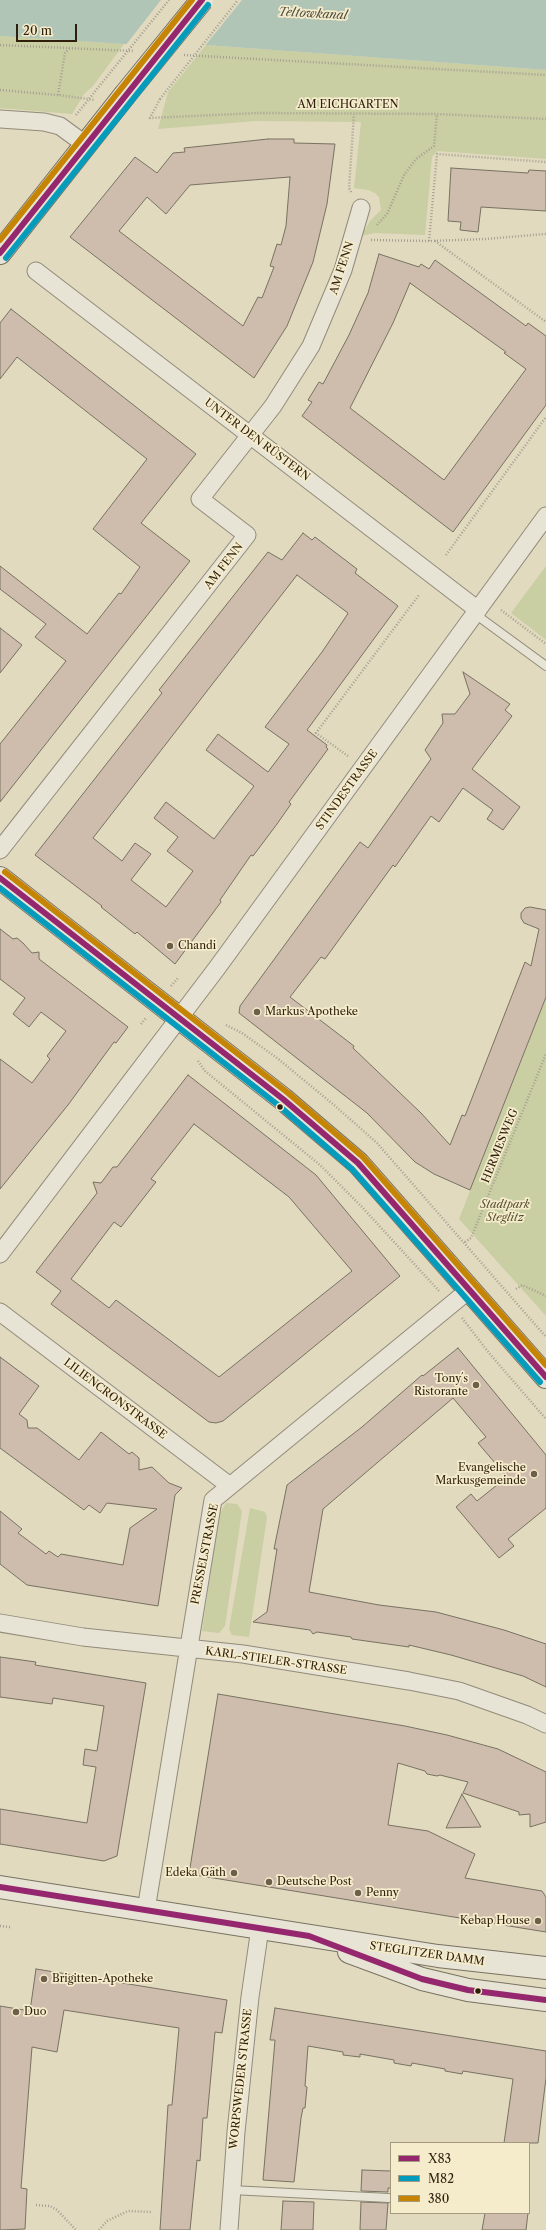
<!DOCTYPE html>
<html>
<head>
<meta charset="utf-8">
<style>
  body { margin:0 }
  #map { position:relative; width:546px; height:2230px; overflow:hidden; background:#e1dabe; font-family:"Libre Caslon Text",serif }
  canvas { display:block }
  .legend { position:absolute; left:390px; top:2142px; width:140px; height:72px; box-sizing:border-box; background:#f5eccc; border:1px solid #a59a7f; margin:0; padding:5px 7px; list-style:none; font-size:12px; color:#2e1e0b }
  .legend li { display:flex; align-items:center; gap:8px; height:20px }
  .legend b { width:20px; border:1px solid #a59a7f }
  .scale { position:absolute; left:16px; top:24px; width:61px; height:18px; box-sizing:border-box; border:2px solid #2e1e0b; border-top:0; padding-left:5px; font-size:12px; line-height:14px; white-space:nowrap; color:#2e1e0b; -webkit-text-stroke:3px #f5eccc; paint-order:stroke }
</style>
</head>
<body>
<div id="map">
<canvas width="546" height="2230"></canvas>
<ul class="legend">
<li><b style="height:5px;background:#95276e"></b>X83</li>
<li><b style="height:5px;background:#059bba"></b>M82</li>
<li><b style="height:5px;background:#c58403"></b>380</li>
</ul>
<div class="scale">20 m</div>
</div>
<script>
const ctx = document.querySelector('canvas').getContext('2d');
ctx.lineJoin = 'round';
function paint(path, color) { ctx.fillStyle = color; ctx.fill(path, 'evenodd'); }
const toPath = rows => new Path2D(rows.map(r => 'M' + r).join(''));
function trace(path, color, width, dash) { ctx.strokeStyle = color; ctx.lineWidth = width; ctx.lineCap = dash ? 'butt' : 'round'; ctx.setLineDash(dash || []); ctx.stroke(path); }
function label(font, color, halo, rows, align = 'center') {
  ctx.font = font + ' "Libre Caslon Text",serif'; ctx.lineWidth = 3.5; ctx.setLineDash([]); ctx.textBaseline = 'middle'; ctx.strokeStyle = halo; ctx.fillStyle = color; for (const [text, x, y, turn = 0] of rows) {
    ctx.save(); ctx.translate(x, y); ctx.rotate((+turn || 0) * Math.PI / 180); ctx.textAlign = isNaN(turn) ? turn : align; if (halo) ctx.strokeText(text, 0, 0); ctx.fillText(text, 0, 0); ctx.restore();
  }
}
paint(toPath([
  [0,36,124,44,93,86,84,94,72,114,0,108],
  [206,45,546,70,546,159,437,151,432,157,425,235,375,233,361,236,370,221,381,210,379,197,375,193,368,190,354,188,361,122,256,121,158,129,168,92],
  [546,566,546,640,511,613],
  [546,998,546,1316,459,1219],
  [226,1503,237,1504,242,1511,225,1626,219,1633,202,1631,219,1515],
  [250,1508,265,1512,267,1517,249,1637,232,1635,229,1629]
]), '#c9cea3');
paint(toPath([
  [0,0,546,0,546,70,206,45,124,44,0,36]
]), '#b1c5b7');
paint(toPath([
  [161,0,242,0,204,47,125,46]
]), '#e1dabe');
const building = toPath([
  [268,139,294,139,294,143,335,144,327,204,313,262,287,326,254,378,70,237,135,157,157,173,173,153,185,152,184,148,268,139],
  [290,177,286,226,281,245,277,244,270,266,274,267,262,298,258,297,243,326,119,231,147,197,166,214,190,185,290,177],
  [451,168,528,173,529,170,546,171,546,211,481,207,478,232,460,230,461,222,448,221,451,168],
  [379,254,419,267,421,264,429,269,435,260,526,326,528,323,546,336,546,405,453,532,302,416,312,402,308,400,319,382,323,384,349,335,368,293,379,254],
  [410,283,506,352,504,353,526,369,444,480,350,408,393,323,410,283],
  [11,309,196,454,141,523,190,561,0,802,0,744,66,661,35,637,46,624,0,589,0,566,87,634,119,593,121,594,140,567,93,529,147,459,17,357,0,379,0,323,11,309],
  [303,533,312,540,315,537,357,569,355,573,398,606,307,730,327,745,326,747,328,749,289,802,291,804,277,824,253,856,251,855,220,900,221,902,175,964,137,932,135,934,101,907,102,906,35,855,162,693,159,690,268,552,282,560,303,533],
  [297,575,348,613,347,615,322,652,265,727,289,744,268,772,218,734,206,750,254,786,214,839,166,802,154,818,178,837,167,851,193,871,166,907,131,880,151,854,135,843,122,861,93,838,297,575],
  [0,628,22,645,0,673,0,628],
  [463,672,510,704,505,710,512,716,472,769,520,807,503,830,487,819,493,810,463,788,439,822,431,816,395,867,393,865,325,959,321,957,290,997,354,1046,353,1048,421,1113,450,1145,462,1115,465,1116,525,962,531,966,539,929,524,923,521,918,521,913,525,908,530,907,546,910,546,997,470,1190,434,1174,415,1162,367,1113,239,1013,240,1006,360,842,368,848,431,759,425,750,443,723,442,714,455,714,470,694,463,672],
  [0,929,13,939,17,938,23,943,32,953,39,952,39,959,128,1027,116,1043,114,1042,68,1105,0,1189,0,1059,32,1083,50,1059,47,1056,66,1031,41,1012,29,1027,13,1014,25,998,0,979,0,929],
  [188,1075,316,1175,400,1276,260,1391,223,1421,216,1423,209,1422,51,1304,61,1291,36,1272,97,1193,93,1182,101,1183,113,1167,117,1167,188,1075],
  [194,1124,289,1197,352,1271,219,1377,116,1300,109,1308,71,1279,114,1222,121,1227,156,1182,151,1179,194,1124],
  [458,1348,546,1455,546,1508,508,1539,514,1546,499,1558,456,1507,471,1494,477,1501,507,1477,478,1443,486,1437,453,1398,323,1509,309,1592,379,1605,436,1612,504,1630,546,1644,546,1687,523,1676,451,1655,409,1645,409,1647,352,1639,351,1637,317,1632,313,1634,310,1630,253,1622,267,1612,277,1549,274,1549,287,1485,362,1427,422,1375,423,1376,458,1348],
  [0,1357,39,1386,19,1414,27,1420,28,1428,37,1428,79,1460,101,1432,129,1454,132,1452,139,1458,139,1470,152,1467,169,1483,182,1488,175,1495,158,1606,27,1585,0,1564,0,1511,22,1529,18,1533,46,1554,49,1551,58,1557,61,1554,123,1565,130,1528,157,1509,107,1503,100,1513,89,1505,84,1510,0,1448,0,1357],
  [0,1657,36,1662,35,1665,146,1683,117,1856,104,1861,0,1844,0,1809,87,1823,96,1767,83,1765,85,1749,97,1751,104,1706,53,1698,52,1704,0,1697,0,1657],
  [218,1694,405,1726,447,1735,498,1749,546,1772,546,1822,530,1827,530,1814,519,1815,519,1812,463,1793,468,1782,440,1775,437,1776,427,1774,425,1771,398,1763,388,1825,428,1831,475,1854,465,1878,542,1891,546,1897,546,1932,189,1874,218,1694],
  [462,1794,481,1827,446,1828,462,1794],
  [36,1969,227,2000,222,2033,215,2032,207,2118,203,2118,200,2161,197,2160,190,2230,160,2230,168,2105,172,2105,179,2028,64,2010,57,2052,32,2047,21,2188,27,2189,25,2229,0,2230,0,2006,30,2011,36,1969],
  [275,2008,546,2051,546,2078,538,2143,504,2143,513,2079,463,2071,462,2074,445,2071,445,2069,412,2063,411,2066,394,2063,394,2060,360,2054,360,2057,343,2055,343,2052,308,2046,305,2086,307,2087,305,2108,303,2108,301,2118,294,2182,263,2180,275,2040,270,2040,275,2008],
  [362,2170,391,2171,391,2188,388,2188,388,2192,361,2191,362,2170],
  [283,2201,314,2202,313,2230,281,2230,283,2201],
  [361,2202,388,2203,386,2230,360,2230,361,2202],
  [485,2213,528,2213,526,2230,482,2230,485,2213]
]);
paint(building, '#cebcac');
trace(building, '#787262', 1);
const lane = toPath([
  [475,614,546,666],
  [231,2190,389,2198]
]);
const street = toPath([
  [0,119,44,122,60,126,86,145],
  [36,271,478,610],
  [0,850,247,535,200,499,273,406,311,346,343,270,361,208],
  [0,1254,217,968,546,516],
  [0,1312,230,1486],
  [0,1623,83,1637,243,1654,409,1681,459,1691,527,1715,546,1724],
  [146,1910,213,1500,469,1290],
  [229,2230,236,2132,250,1997,260,1928]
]);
const secondary = toPath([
  [0,253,124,96],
  [0,878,283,1099,358,1163,546,1377],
  [0,1887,438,1956,546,1968],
  [349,1952,422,1979,468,1990,546,2000]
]);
trace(lane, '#918b7a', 10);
trace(street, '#918b7a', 19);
trace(secondary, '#787262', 24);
trace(toPath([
  [0,45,133,51],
  [184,55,546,75],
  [0,90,58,95,95,100],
  [58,95,65,53,70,48],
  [160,99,150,118,258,113,437,114,546,119],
  [76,115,93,94],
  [351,192,349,188,354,114],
  [377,225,387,214,404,175,416,159,434,146,437,114],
  [371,240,429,241,486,239,546,234],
  [429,241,437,154,546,162],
  [435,241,546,322],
  [446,555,546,417],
  [501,610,546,644],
  [348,756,316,733,419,595],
  [171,986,179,977],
  [141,1024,146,1018],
  [226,1025,242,1033,277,1058,334,1105,377,1143,546,1337],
  [198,1061,205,1071,320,1165,361,1206,440,1292],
  [465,1242,471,1238,546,1054],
  [516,1289,522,1285,546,1296],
  [462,1318,489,1353,546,1419],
  [0,1926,10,1927],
  [36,2205,50,2206,57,2210,76,2230],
  [99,2230,107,2221,128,2211,151,2212]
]), '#a49f93', 2.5, [1, 2]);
trace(lane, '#e7e3d5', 8);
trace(street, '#e7e3d5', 17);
trace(secondary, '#e7e3d5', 22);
const secondaryBridge = toPath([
  [124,96,202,0]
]);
trace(secondaryBridge, '#787262', 24, []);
trace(toPath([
  [93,94,169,0],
  [160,99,238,0]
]), '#a49f93', 2.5, [1, 2]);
trace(secondaryBridge, '#e7e3d5', 22);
trace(toPath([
  [0,253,202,0],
  [0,878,283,1099,358,1163,546,1377]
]), '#95276e', 6);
trace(toPath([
  [6,258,208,5],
  [0,888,278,1105,352,1169,540,1382]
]), '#059bba', 6);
trace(toPath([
  [0,240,192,0],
  [5,872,288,1093,363,1157,546,1365]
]), '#c58403', 6);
trace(toPath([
  [0,1887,309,1936,422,1979,468,1990,546,2000]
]), '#95276e', 6);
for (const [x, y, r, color] of [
  [170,946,4,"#6d604a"],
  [257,1012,4,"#6d604a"],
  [280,1107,3.5,"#2e1e0b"],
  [476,1385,4,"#6d604a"],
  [534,1474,4,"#6d604a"],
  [234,1873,4,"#6d604a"],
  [269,1882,4,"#6d604a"],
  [358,1893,4,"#6d604a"],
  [538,1921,4,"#6d604a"],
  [44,1979,4,"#6d604a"],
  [478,1991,3.5,"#2e1e0b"],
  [16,2012,4,"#6d604a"]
]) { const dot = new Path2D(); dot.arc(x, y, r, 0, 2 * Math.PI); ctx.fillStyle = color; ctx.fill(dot); trace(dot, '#f5eccc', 1.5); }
label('11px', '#2e1e0b', '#f5eccc', [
  ["AM EICHGARTEN",348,105],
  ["AM FENN",342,268,-72],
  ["UNTER DEN RÜSTERN",257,440,37],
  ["AM FENN",224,566,-52],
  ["STINDESTRASSE",347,790,-54],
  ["HERMESWEG",500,1146,-68],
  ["LILIENCRONSTRASSE",115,1399,37],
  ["PRESSELSTRASSE",205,1554,-79],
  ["KARL-STIELER-STRASSE",276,1661,8],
  ["STEGLITZER DAMM",427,1954,8],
  ["WORPSWEDER STRASSE",241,2079,-84]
]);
label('11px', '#2e1e0b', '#f5eccc', [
  ["Chandi",178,946],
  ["Markus Apotheke",265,1012],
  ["Tony´s",468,1379,"right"],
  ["Ristorante",468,1392,"right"],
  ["Evangelische",526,1468,"right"],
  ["Markusgemeinde",526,1481,"right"],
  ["Edeka Gäth",226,1873,"right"],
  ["Deutsche Post",277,1882],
  ["Penny",366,1893],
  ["Kebap House",530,1921,"right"],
  ["Brigitten-Apotheke",52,1979],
  ["Duo",24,2012]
], 'left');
label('italic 11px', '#575032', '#f5eccc', [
  ["Stadtpark",505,1205],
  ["Steglitz",505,1218]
]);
label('italic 12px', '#4f4d3e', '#f5eccc', [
  ["Teltowkanal",313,14,3]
]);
</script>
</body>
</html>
